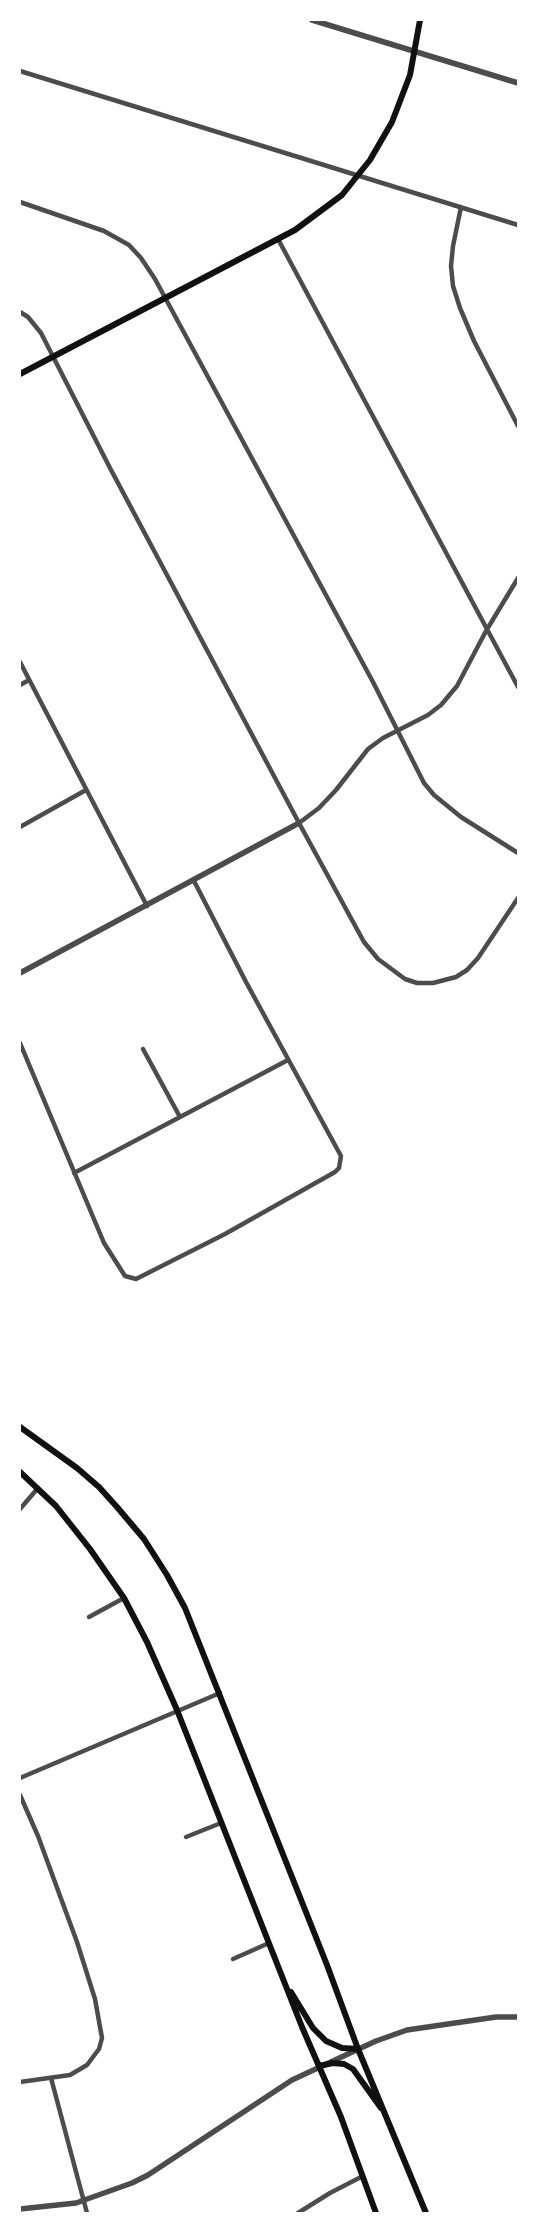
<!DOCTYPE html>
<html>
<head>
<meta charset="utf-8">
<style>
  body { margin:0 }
  #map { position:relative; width:538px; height:2233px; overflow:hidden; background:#fff; font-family:"Roboto Condensed",sans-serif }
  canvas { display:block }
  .frame { position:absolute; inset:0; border:21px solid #fff; pointer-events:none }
</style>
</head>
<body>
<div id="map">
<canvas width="538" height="2233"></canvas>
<div class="frame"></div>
</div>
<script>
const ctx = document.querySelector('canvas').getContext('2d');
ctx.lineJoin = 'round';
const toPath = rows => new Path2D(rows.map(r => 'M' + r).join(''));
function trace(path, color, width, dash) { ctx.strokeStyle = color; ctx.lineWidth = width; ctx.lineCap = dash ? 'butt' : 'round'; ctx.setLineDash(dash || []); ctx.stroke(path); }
trace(toPath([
  [20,71,518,225],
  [20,202,104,231,129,245,141,258,155,279,373,682,424,783,434,795,461,817,518,853],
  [461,207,453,246,451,266,453,286,460,308,474,341,518,426],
  [278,239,518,687],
  [20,312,28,317,41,333,110,468,299,823,364,942,378,959,405,979,417,983,433,983,456,977,467,970,478,958,518,898],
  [20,662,147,906],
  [20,685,29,680],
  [299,823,319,808,336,790,368,749,383,738,428,715,441,705,457,686,486,631,518,578],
  [20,827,86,790],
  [20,1043,104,1243,125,1276,136,1279,140,1277,225,1234,335,1172,339,1168,341,1156,246,982,194,881],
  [143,1049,180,1117],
  [74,1173,288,1060],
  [20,1509,38,1488],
  [89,1617,124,1598],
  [20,1778,220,1693],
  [20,1795,38,1836,77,1942,95,1999,102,2038,99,2049,87,2065,70,2075,20,2082],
  [186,1837,221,1823],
  [233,1959,269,1943],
  [51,2078,87,2213],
  [298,2213,330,2193,363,2176]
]), '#4c4c4c', 4.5);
trace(toPath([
  [312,20,518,83],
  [20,973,299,823],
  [20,2209,76,2203,132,2183,148,2175,292,2080,376,2041,407,2030,496,2017,518,2017]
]), '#4c4c4c', 5.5);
trace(toPath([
  [20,374,295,230,342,195,370,160,392,122,410,75,420,20],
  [20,1427,77,1468,99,1487,117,1507,144,1539,167,1575,185,1608,327,1965,358,2049,426,2213],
  [20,1472,56,1506,90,1549,124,1598,147,1642,177,1710,302,2027,341,2117,376,2213],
  [291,1992,313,2028,326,2041,342,2048,358,2049],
  [319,2066,333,2063,344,2064,353,2069,381,2108]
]), '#111', 6);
</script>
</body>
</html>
